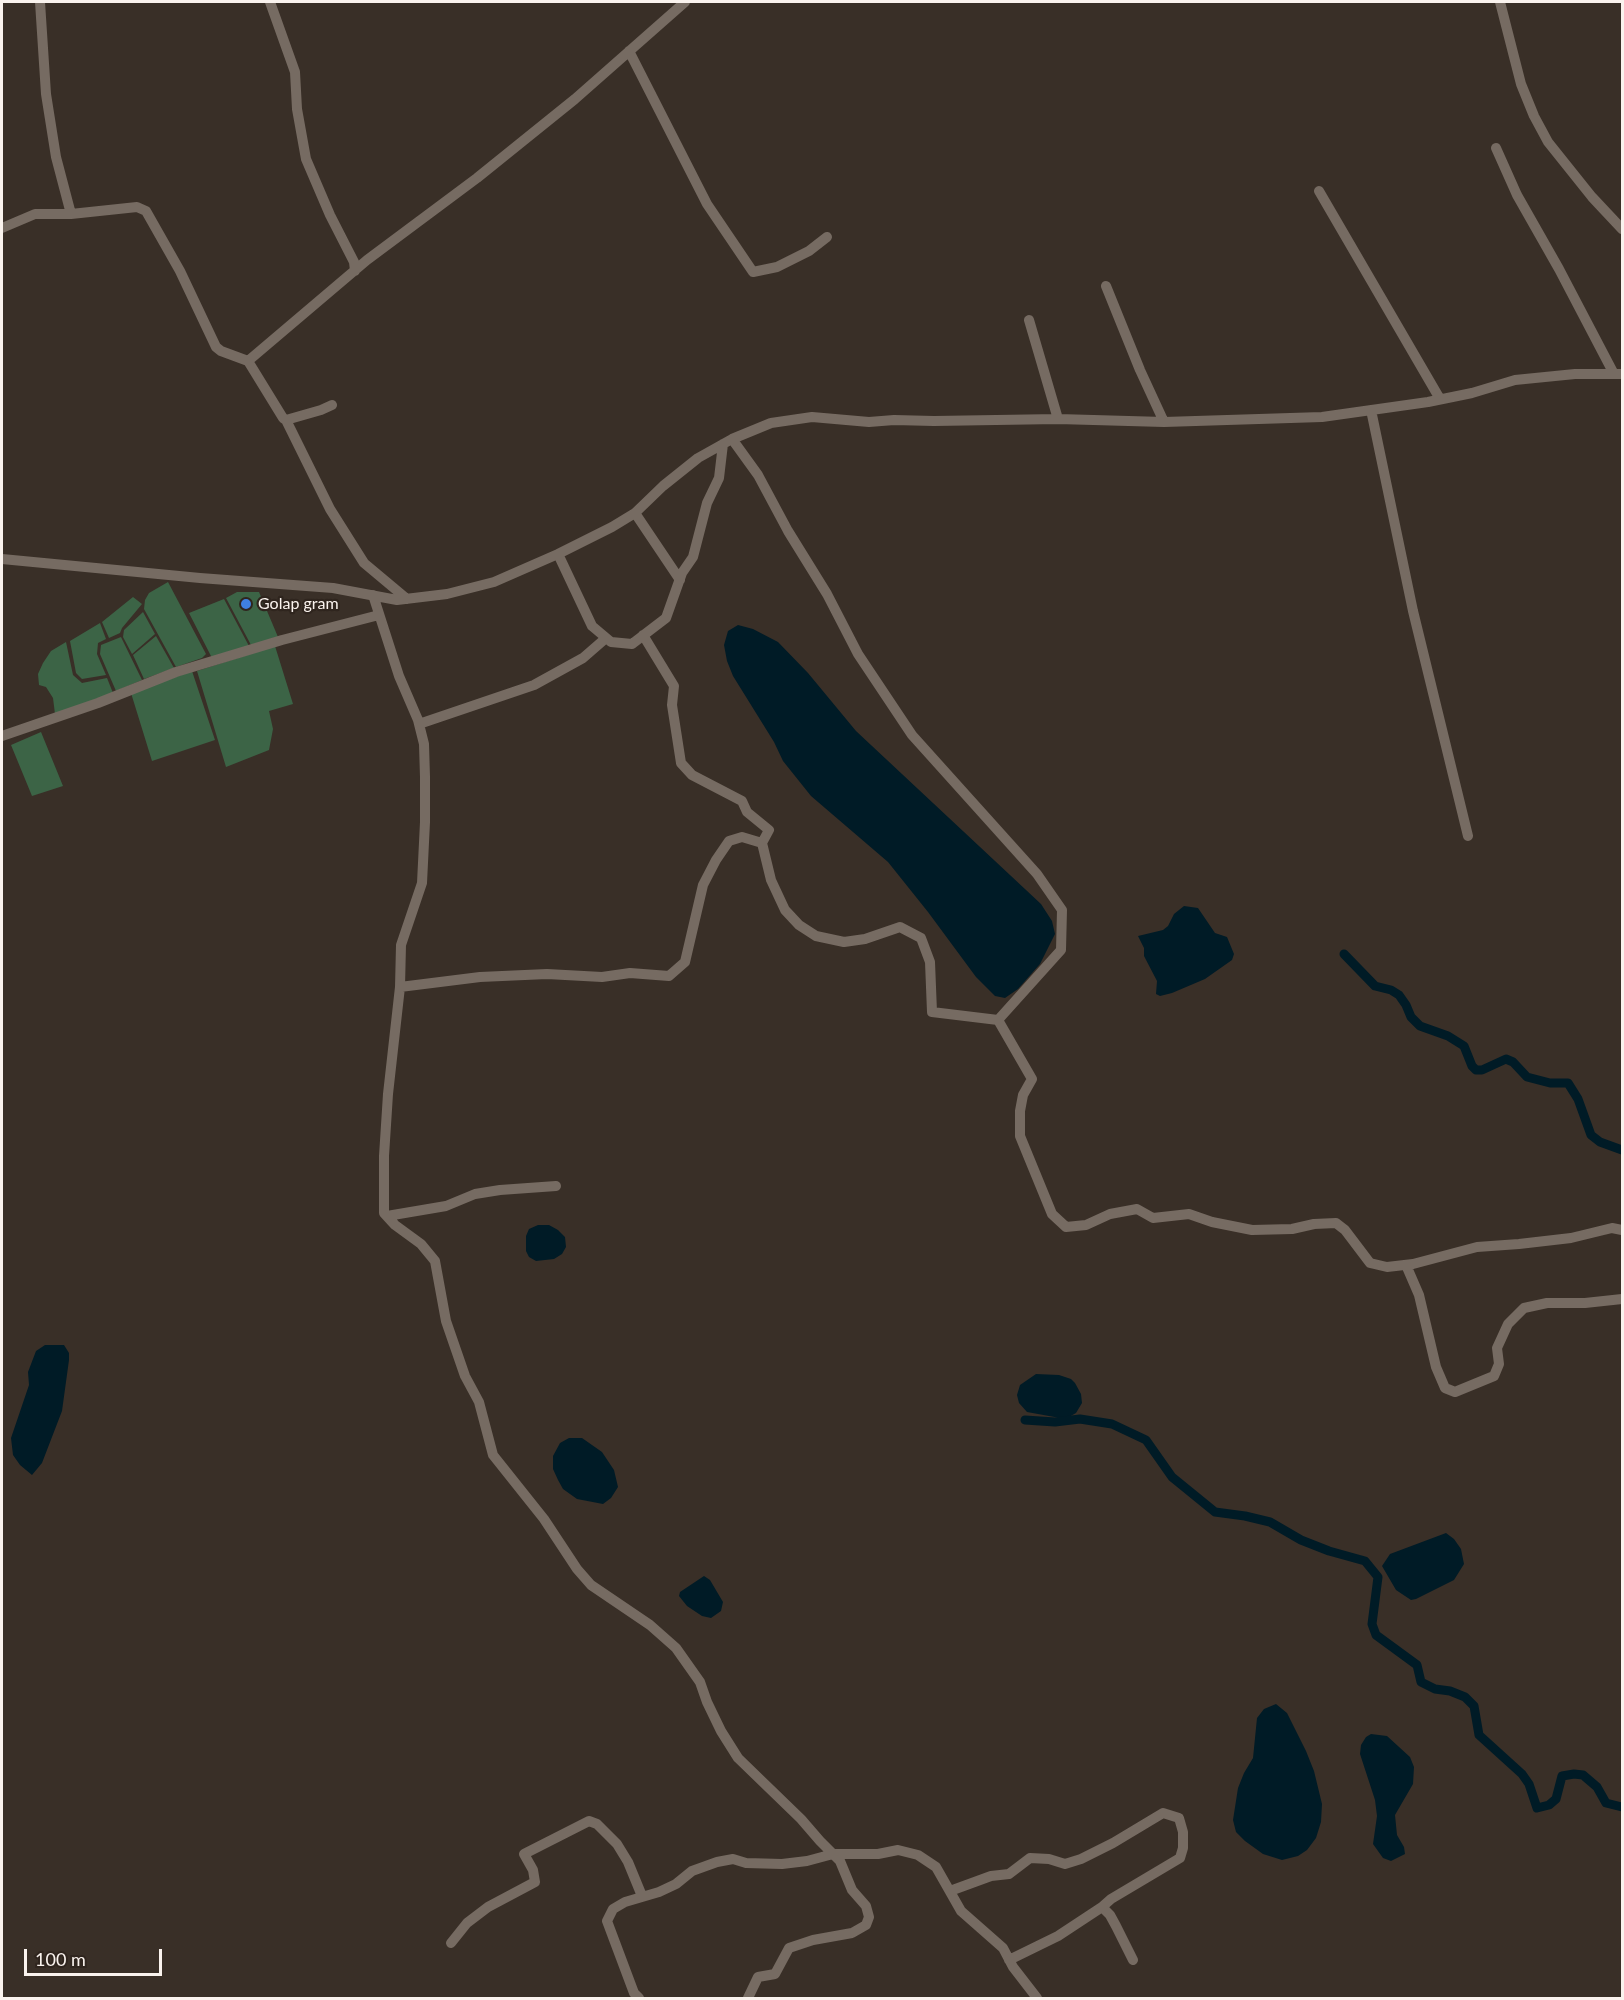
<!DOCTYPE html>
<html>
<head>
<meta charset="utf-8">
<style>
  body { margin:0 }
  #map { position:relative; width:1624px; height:2000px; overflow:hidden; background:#392f27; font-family:Lato,sans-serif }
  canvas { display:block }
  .frame { position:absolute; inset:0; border:3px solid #faf3ee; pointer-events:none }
  .scale { position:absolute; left:24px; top:1949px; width:138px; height:27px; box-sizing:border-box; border:3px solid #faf3ee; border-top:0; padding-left:8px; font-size:18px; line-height:21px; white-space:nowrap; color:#faf3ee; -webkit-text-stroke:4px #2f251e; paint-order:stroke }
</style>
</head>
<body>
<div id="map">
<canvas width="1624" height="2000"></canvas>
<div class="frame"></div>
<div class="scale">100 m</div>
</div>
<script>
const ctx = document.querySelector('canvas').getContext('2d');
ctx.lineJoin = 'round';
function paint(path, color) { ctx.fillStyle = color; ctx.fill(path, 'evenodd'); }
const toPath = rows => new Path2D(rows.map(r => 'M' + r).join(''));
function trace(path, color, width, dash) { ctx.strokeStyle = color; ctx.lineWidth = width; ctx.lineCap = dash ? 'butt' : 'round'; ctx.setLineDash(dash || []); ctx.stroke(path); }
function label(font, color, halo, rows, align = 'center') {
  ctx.font = font + ' Lato,sans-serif'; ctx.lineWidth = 4.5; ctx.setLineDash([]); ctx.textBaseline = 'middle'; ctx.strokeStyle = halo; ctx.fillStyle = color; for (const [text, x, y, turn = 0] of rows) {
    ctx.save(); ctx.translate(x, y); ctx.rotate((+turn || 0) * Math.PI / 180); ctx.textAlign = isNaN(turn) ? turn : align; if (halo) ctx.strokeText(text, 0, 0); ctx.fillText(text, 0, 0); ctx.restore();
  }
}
paint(toPath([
  [168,582,206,654,202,658,176,667,144,609,145,600,149,593],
  [237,592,259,592,278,637,251,645,226,598],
  [133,597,142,604,122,628,120,633,109,638,102,622],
  [224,599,249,646,212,658,189,613],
  [143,612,155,634,132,654,123,637,124,630],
  [100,623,106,639,98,643,97,654,106,675,82,679,76,673,70,641],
  [156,636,174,668,144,679,133,655],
  [121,637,142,680,116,691,100,654,101,645],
  [66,642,73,675,82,683,107,678,113,693,55,714,53,698,46,687,39,685,38,674,43,663,51,651],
  [275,646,293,704,269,711,273,729,269,750,226,767,197,671],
  [192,671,215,740,152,761,131,693],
  [41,732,63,786,32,796,11,745]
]), '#3c6446');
paint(toPath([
  [738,625,753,629,778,642,808,673,856,731,1041,904,1052,921,1055,934,1040,964,1018,989,1005,998,995,996,976,977,928,912,888,862,811,796,783,761,774,742,733,676,727,661,724,645,728,631],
  [1184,906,1198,908,1215,933,1227,937,1234,954,1232,960,1205,979,1172,993,1160,996,1156,994,1157,981,1144,956,1144,948,1138,936,1163,930,1168,926,1174,914],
  [538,1225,549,1225,558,1230,565,1237,566,1247,562,1254,554,1259,536,1261,529,1257,526,1251,526,1236,529,1229],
  [45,1345,64,1345,69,1353,69,1360,62,1411,42,1463,32,1475,20,1465,13,1455,11,1438,29,1385,28,1372,36,1351],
  [1036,1374,1059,1375,1071,1379,1075,1383,1081,1394,1082,1403,1076,1413,1069,1417,1060,1418,1027,1412,1019,1403,1017,1395,1020,1385],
  [569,1438,582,1438,602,1452,614,1470,618,1487,611,1498,603,1504,577,1499,563,1489,558,1480,553,1469,553,1456,560,1443],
  [1446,1533,1454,1539,1461,1549,1464,1564,1454,1580,1416,1599,1411,1600,1396,1590,1382,1566,1390,1554],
  [704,1576,710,1580,723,1602,721,1611,711,1618,702,1616,687,1606,679,1596,680,1592],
  [1276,1704,1287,1713,1306,1751,1314,1771,1322,1804,1321,1822,1316,1838,1307,1850,1298,1856,1282,1860,1263,1854,1245,1841,1236,1832,1233,1820,1238,1788,1244,1773,1253,1758,1257,1718,1264,1709],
  [1371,1734,1387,1736,1410,1757,1414,1767,1413,1784,1395,1815,1397,1835,1404,1847,1405,1854,1391,1861,1383,1858,1373,1844,1377,1816,1375,1800,1360,1754,1361,1745,1366,1737]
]), '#001b26');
trace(toPath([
  [1344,954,1375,986,1391,990,1399,995,1406,1005,1411,1017,1420,1026,1448,1036,1464,1046,1472,1066,1476,1070,1482,1070,1506,1059,1513,1062,1527,1077,1550,1083,1568,1083,1578,1099,1591,1135,1600,1142,1622,1150],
  [1025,1420,1055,1422,1080,1419,1112,1424,1146,1440,1172,1477,1215,1512,1245,1516,1270,1522,1301,1540,1329,1551,1365,1561,1378,1577,1372,1624,1376,1635,1417,1665,1421,1682,1435,1689,1450,1691,1465,1697,1474,1706,1479,1735,1522,1774,1529,1784,1537,1808,1549,1805,1556,1799,1562,1776,1574,1774,1583,1775,1597,1787,1606,1803,1622,1807]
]), '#001b26', 9);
trace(toPath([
  [40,2,46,94,56,157,71,214],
  [270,2,295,72,297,109,306,159,330,215,354,262,355,271],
  [1500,2,1521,84,1534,116,1548,142,1592,197,1622,229],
  [629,51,707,204,753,272,777,267,809,251,827,237],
  [1496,148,1517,195,1559,269,1614,374],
  [1319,191,1440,399],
  [2,228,35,214,71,214,137,207,146,211,180,271,216,347,221,351,248,361],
  [1106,286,1140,370,1164,422],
  [1029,320,1058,419],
  [332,405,321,410,286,420,283,418,248,361,367,260,477,178,575,99,685,2],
  [1371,410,1413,611,1468,836],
  [286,420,330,509,364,563,407,599],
  [732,439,758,475,788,531,827,594,858,654,912,735,1037,874,1062,910,1061,950,998,1020,1032,1079,1023,1095,1020,1111,1020,1136,1052,1214,1066,1227,1086,1225,1110,1214,1137,1209,1153,1218,1189,1214,1212,1222,1252,1230,1292,1229,1314,1224,1336,1223,1345,1230,1370,1263,1387,1267,1413,1264,1477,1247,1519,1244,1571,1238,1612,1228,1622,1230],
  [635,513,680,580],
  [558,554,592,626,611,642,632,644,666,618,682,573,693,557,707,503,719,478,723,444],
  [2,559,200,578,333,588,397,600,447,594,494,582,558,554,612,527,635,513,663,486,698,458,732,439,771,423,812,417,869,422,894,420,934,421,1058,419,1164,422,1322,417,1428,402,1472,393,1515,380,1575,374,1622,374],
  [373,595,399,676,418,720,424,744,425,777,425,822,422,883,401,945,400,987,388,1094,384,1156,384,1213,395,1225,421,1244,435,1261,446,1321,465,1376,479,1402,493,1455,544,1519,577,1569,591,1585,650,1625,676,1648,700,1682,707,1702,721,1731,738,1758,801,1819,820,1841,833,1854,878,1854,898,1850,918,1855,936,1867,961,1911,1003,1948,1013,1967,1037,1998],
  [643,635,674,686,672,705,681,763,692,775,742,801,747,812,769,830,762,843],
  [419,724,534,685,583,658,606,638],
  [2,736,98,703,176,672,282,640,379,615],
  [400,987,480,977,547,974,602,977,630,973,669,976,685,962,703,885,716,860,729,841,742,837,762,843,771,880,785,910,799,925,816,936,844,942,865,939,900,927,921,938,930,962,932,1012,998,1020],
  [387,1216,446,1206,475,1194,500,1190,556,1186],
  [1406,1265,1419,1295,1436,1367,1445,1388,1455,1392,1494,1376,1499,1364,1497,1348,1508,1324,1524,1308,1547,1303,1585,1303,1622,1299],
  [950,1891,991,1876,1009,1874,1030,1858,1049,1859,1065,1864,1081,1859,1113,1843,1163,1813,1179,1818,1183,1832,1183,1848,1180,1858,1111,1899,1102,1907],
  [451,1943,467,1923,488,1907,535,1882,533,1870,524,1854,589,1821,597,1824,617,1844,628,1862,642,1896],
  [1009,1960,1058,1936,1102,1907,1110,1915,1116,1926,1133,1960],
  [639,1998,634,1993,607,1921,613,1909,625,1902,659,1892,676,1884,692,1871,717,1862,733,1859,746,1863,782,1864,807,1861,833,1854,840,1861,852,1890,866,1906,869,1917,866,1925,852,1933,813,1940,789,1948,775,1974,758,1977,748,1998]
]), '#766b62', 10);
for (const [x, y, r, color] of [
  [246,604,6,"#3f7fe0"]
]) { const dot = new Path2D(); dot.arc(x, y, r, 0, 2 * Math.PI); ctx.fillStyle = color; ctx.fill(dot); trace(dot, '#2f251e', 2); }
label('16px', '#faf3ee', '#2f251e', [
  ["Golap gram",258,604]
], 'left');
</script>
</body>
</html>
